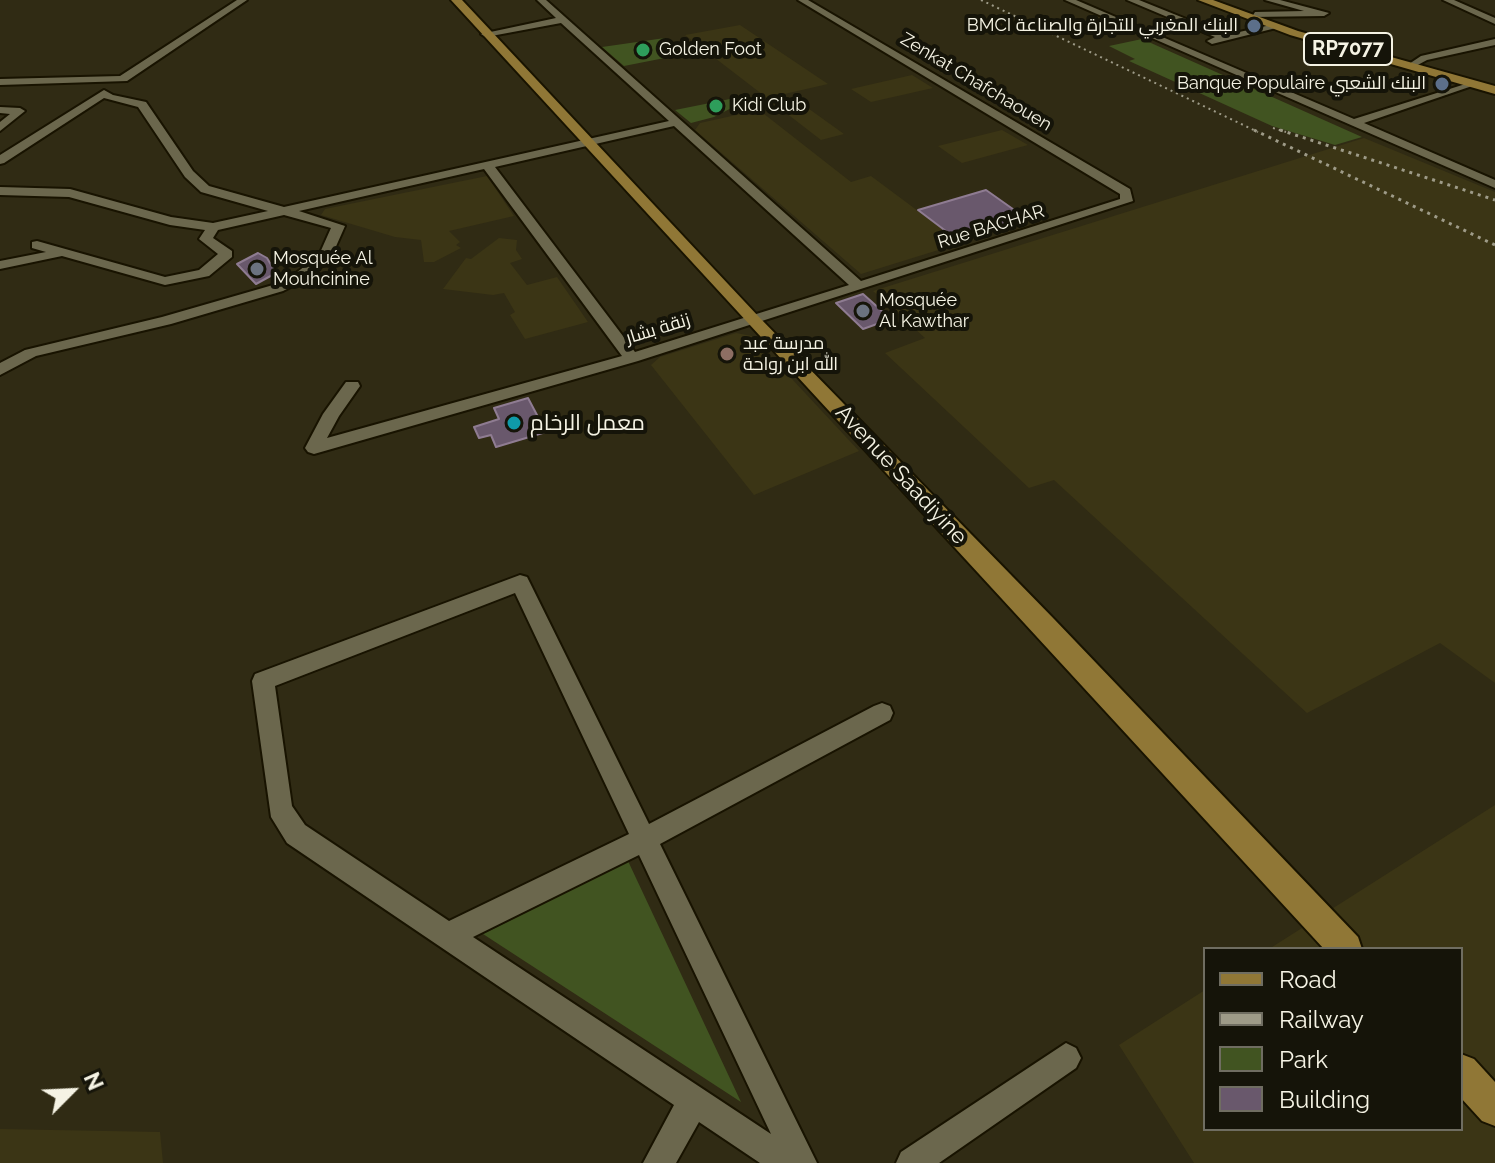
<!DOCTYPE html>
<html>
<head>
<meta charset="utf-8">
<style>
  body { margin:0 }
  #map { position:relative; width:1495px; height:1163px; overflow:hidden; background:#302b14; font-family:Raleway,sans-serif }
  canvas { display:block }
  .legend { position:absolute; left:1203px; top:947px; width:260px; height:184px; box-sizing:border-box; background:#151409; border:2px solid #6f6d61; margin:0; padding:10px 14px; list-style:none; font-size:24px; color:#f5f3e4 }
  .legend li { display:flex; align-items:center; gap:16px; height:40px }
  .legend b { width:40px; border:2px solid #6f6d61 }
  .north { position:absolute; left:32px; top:1051px; width:80px; height:80px; -webkit-text-stroke:6px #151409; paint-order:stroke; rotate:66deg; font-size:22px; font-weight:700; line-height:32px; text-align:center; color:#f5f3e4 }
  .north::after { content:''; display:block; margin:auto; width:28px; height:36px; background:#f5f3e4; clip-path:polygon(50% 0,100% 100%,50% 72%,0 100%) }
</style>
</head>
<body>
<div id="map">
<canvas width="1495" height="1163"></canvas>
<ul class="legend">
<li><b style="height:10px;background:#907736"></b>Road</li>
<li><b style="height:10px;background:#9e9b88"></b>Railway</li>
<li><b style="height:22px;background:#415421"></b>Park</li>
<li><b style="height:22px;background:#69586c"></b>Building</li>
</ul>
<div class="north">N</div>
</div>
<script>
const ctx = document.querySelector('canvas').getContext('2d');
ctx.lineJoin = 'round';
function paint(path, color) { ctx.fillStyle = color; ctx.fill(path, 'evenodd'); }
const toPath = rows => new Path2D(rows.map(r => 'M' + r).join(''));
function trace(path, color, width, dash) { ctx.strokeStyle = color; ctx.lineWidth = width; ctx.lineCap = dash ? 'butt' : 'round'; ctx.setLineDash(dash || []); ctx.stroke(path); }
function label(font, color, halo, rows, align = 'center') {
  ctx.font = font + ' Raleway,Cairo,sans-serif'; ctx.lineWidth = 8; ctx.setLineDash([]); ctx.textBaseline = 'middle'; ctx.strokeStyle = halo; ctx.fillStyle = color; for (const [text, x, y, turn = 0] of rows) {
    ctx.save(); ctx.translate(x, y); ctx.rotate((+turn || 0) * Math.PI / 180); ctx.textAlign = isNaN(turn) ? turn : align; if (halo) ctx.strokeText(text, 0, 0); ctx.fillText(text, 0, 0); ctx.restore();
  }
}
paint(toPath([
  [740,25,828,84,767,98,685,35],
  [912,75,933,88,871,102,851,89],
  [798,101,844,134,821,140,777,106],
  [759,110,851,182,871,176,961,243,861,274,695,130,700,123],
  [1002,130,1028,145,962,163,938,146],
  [1364,138,1495,192,1495,683,1440,643,1307,713,1054,480,1029,488,885,353,925,338,873,291],
  [487,176,514,216,449,231,460,242,456,245,461,248,434,262,424,262,421,240,395,237,321,215,325,209],
  [499,238,517,240,516,250,522,259,510,263,527,285,557,277,588,322,525,339,510,315,515,312,504,293,493,295,443,289,466,258,471,259],
  [736,333,752,336,859,451,754,495,651,365,660,357],
  [1495,805,1495,1163,1194,1163,1119,1045,1205,990,1205,1129,1461,1129,1461,949,1269,949],
  [0,1129,160,1132,163,1163,0,1163]
]), '#3b3515');
paint(toPath([
  [665,38,685,54,624,66,602,47],
  [1142,39,1362,137,1335,145,1272,126,1129,61,1135,59,1109,46],
  [740,97,745,101,714,117,691,123,675,110],
  [628,861,741,1102,483,934]
]), '#415421');
const building = toPath([
  [986,190,1027,219,959,241,918,210,986,190],
  [258,253,267,258,276,273,256,284,237,264,258,253],
  [863,294,891,319,863,329,836,303,863,294],
  [528,398,546,432,496,447,491,435,479,438,474,427,499,419,494,408,528,398]
]);
paint(building, '#69586c');
trace(building, '#8f7c92', 2);
const minor = toPath([
  [237,0,247,0,127,81,0,85,0,79,120,76,237,0],
  [537,0,546,0,861,281,1120,199,1120,194,798,0,808,0,1130,189,1133,201,638,361,314,454,308,452,305,448,323,414,346,382,358,382,360,386,339,416,327,438,622,356,484,169,299,211,345,226,330,260,306,279,283,291,171,324,36,356,0,375,0,363,25,350,162,317,273,285,296,273,319,255,331,228,284,215,218,230,213,238,232,251,232,257,209,276,165,285,62,256,0,269,0,261,46,252,32,248,32,242,37,241,165,277,199,270,218,254,199,239,205,230,170,225,69,197,0,195,0,187,70,189,171,217,213,223,268,211,201,192,185,177,138,107,104,98,4,163,0,164,0,155,104,90,113,95,146,102,193,171,209,186,284,207,669,121,561,23,486,37,481,34,556,18,537,0],
  [674,126,849,285,635,352,495,167,674,126],
  [1065,0,1076,0,1354,119,1475,81,1475,85,1364,123,1495,180,1495,188,1065,0],
  [1127,0,1139,0,1226,35,1275,24,1280,27,1212,44,1207,41,1215,37,1127,0],
  [1265,0,1280,0,1329,13,1324,16,1252,17,1255,12,1304,11,1265,0],
  [1443,0,1454,0,1495,18,1495,24,1443,0],
  [1495,39,1495,45,1427,60,1414,67,1409,64,1421,56,1495,39],
  [0,107,20,108,25,111,0,131,0,122,10,114,0,113,0,107],
  [520,575,527,577,530,583,649,824,874,706,882,703,890,706,893,713,890,720,660,844,817,1163,760,1163,699,1122,676,1163,643,1163,674,1105,287,843,271,817,252,681,255,674,520,575],
  [515,593,629,834,449,921,305,825,292,806,275,686,515,593],
  [639,855,771,1134,473,937,639,855],
  [1066,1043,1076,1048,1081,1058,1076,1068,939,1163,896,1163,901,1152,1066,1043]
]);
const major = toPath([
  [451,0,462,0,758,316,1054,619,1358,937,1362,949,1324,949,451,0],
  [1198,0,1213,0,1298,31,1495,86,1495,94,1290,35,1198,0],
  [1461,1054,1474,1059,1495,1082,1495,1126,1482,1121,1461,1098,1461,1054]
]);
trace(minor, '#181300', 4);
trace(major, '#181300', 4);
paint(minor, '#6b674d');
paint(major, '#907736');
trace(toPath([
  [981,0,1258,132],
  [1273,128,1286,132]
]), '#9e9b88', 2, [2, 4]);
trace(toPath([
  [1254,130,1495,245],
  [1280,130,1495,200]
]), '#9e9b88', 3, [3, 5]);
for (const [x, y, r, color] of [
  [1254,26,8,"#5c6f8a"],
  [643,50,8,"#2e9e5b"],
  [1442,84,8,"#5c6f8a"],
  [716,106,8,"#2e9e5b"],
  [257,269,8,"#6b7280"],
  [863,311,8,"#6b7280"],
  [727,354,8,"#8d6e63"],
  [514,423,8,"#0f9aa8"]
]) { const dot = new Path2D(); dot.arc(x, y, r, 0, 2 * Math.PI); ctx.fillStyle = color; ctx.fill(dot); trace(dot, '#151409', 3); }
label('18px', '#f5f3e4', '#151409', [
  ["BMCI البنك المغربي للتجارة والصناعة",1238,26,"right"],
  ["Golden Foot",659,50],
  ["Banque Populaire البنك الشعبي",1426,84,"right"],
  ["Kidi Club",732,106],
  ["Mosquée Al",273,259],
  ["Mouhcinine",273,280],
  ["Mosquée",879,301],
  ["Al Kawthar",879,322],
  ["مدرسة عبد",743,344],
  ["الله ابن رواحة",743,365]
], 'left');
label('18px', '#f5f3e4', '#151409', [
  ["Zenkat Chafchaouen",976,82,31],
  ["Rue BACHAR",991,227,-17],
  ["زنقة بشار",658,329,-17]
]);
for (const [x, y, w] of [
  [1348,49,88]
]) { const box = new Path2D(); box.roundRect(x - w / 2, y - 16, w, 32, 6); ctx.fillStyle = '#151409'; ctx.fill(box); trace(box, '#f5f3e4', 2); }
label('bold 20px', '#f5f3e4', null, [
  ["RP7077",1348,49]
]);
label('22px', '#f5f3e4', '#151409', [
  ["معمل الرخام",530,423]
], 'left');
label('22px', '#f5f3e4', '#151409', [
  ["Avenue Saadiyine",901,475,47]
]);
</script>
</body>
</html>
